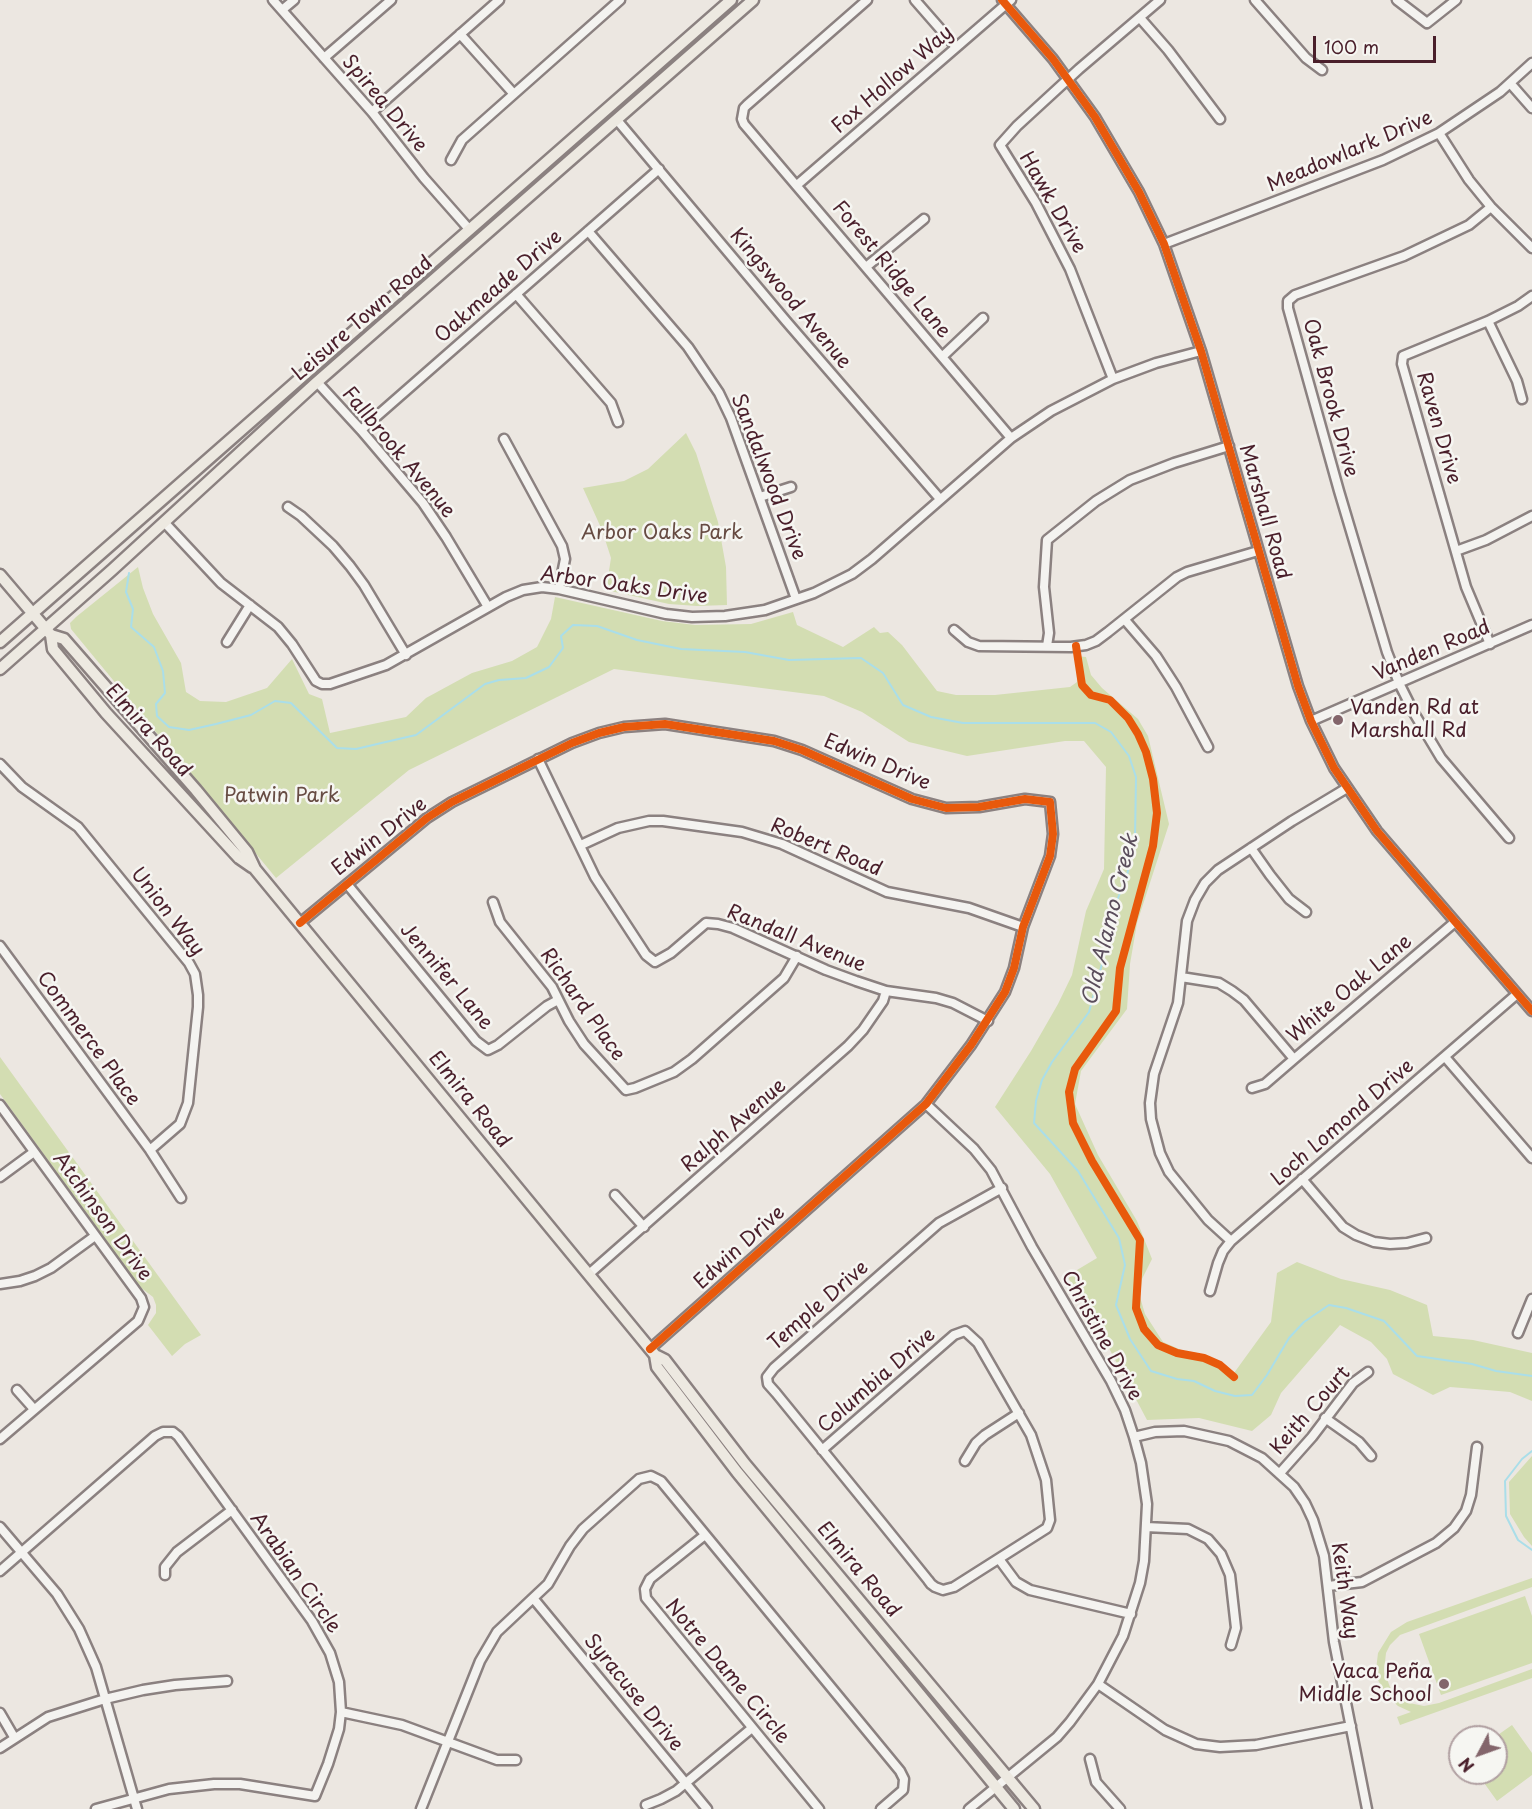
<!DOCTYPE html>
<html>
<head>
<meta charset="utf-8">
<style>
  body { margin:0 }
  #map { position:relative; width:1532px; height:1809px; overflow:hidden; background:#ece7e1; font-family:"Playpen Sans",sans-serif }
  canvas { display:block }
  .north { position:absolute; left:1448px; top:1725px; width:60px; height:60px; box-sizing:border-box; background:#f6f6f2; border:2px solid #b1a0a2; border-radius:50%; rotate:229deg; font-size:16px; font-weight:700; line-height:24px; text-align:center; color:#4a1f2b }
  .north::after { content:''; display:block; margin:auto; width:21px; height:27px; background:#83656b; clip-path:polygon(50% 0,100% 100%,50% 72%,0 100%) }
  .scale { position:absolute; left:1313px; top:36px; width:123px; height:27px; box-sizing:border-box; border:3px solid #4a1f2b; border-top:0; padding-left:8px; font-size:18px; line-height:21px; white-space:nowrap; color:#4a1f2b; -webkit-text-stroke:4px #f6f6f2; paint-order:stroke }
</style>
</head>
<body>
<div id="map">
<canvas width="1532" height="1809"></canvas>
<div class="north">N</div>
<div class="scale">100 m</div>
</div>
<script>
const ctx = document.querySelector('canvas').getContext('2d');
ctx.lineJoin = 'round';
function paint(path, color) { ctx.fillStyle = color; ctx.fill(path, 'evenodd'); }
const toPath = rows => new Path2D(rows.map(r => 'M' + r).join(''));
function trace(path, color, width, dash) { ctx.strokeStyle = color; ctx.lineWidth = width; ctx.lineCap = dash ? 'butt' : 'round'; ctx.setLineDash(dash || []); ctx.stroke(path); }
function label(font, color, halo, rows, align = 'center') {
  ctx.font = font + ' "Playpen Sans",sans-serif'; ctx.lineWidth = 5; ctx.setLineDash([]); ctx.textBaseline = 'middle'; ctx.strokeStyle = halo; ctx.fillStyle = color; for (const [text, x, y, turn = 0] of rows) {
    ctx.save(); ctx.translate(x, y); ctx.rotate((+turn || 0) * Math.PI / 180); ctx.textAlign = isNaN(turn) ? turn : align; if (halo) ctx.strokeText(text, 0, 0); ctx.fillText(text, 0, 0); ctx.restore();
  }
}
paint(toPath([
  [686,433,696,453,718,522,726,567,727,605,697,606,669,604,606,590,611,558,602,530,583,488,624,481,648,469],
  [138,567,143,588,153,614,181,663,186,692,200,701,226,702,267,688,292,659,309,694,322,699,330,733,406,717,426,698,472,673,512,661,537,647,551,619,555,597,662,621,695,625,751,624,793,612,797,625,843,647,874,627,880,633,888,632,902,645,937,691,956,695,995,695,1070,687,1077,682,1076,656,1086,657,1091,675,1102,688,1138,719,1148,736,1169,824,1137,923,1130,964,1127,1009,1081,1071,1075,1104,1098,1155,1137,1221,1152,1259,1142,1279,1140,1297,1145,1314,1163,1342,1234,1373,1271,1322,1277,1273,1297,1262,1341,1279,1390,1290,1427,1305,1433,1336,1473,1340,1532,1353,1532,1401,1510,1392,1475,1389,1450,1387,1433,1395,1393,1374,1387,1359,1371,1342,1340,1325,1281,1393,1271,1415,1252,1431,1199,1418,1147,1420,1093,1318,1067,1276,1097,1258,1050,1174,995,1107,1031,1051,1058,1004,1072,975,1086,911,1104,869,1106,767,1084,741,1065,741,967,756,909,742,862,712,824,696,614,669,409,770,276,878,71,629,70,623,76,617],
  [0,1057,201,1335,185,1344,172,1356,148,1325,156,1313,156,1305,153,1297,140,1287,0,1094],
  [1532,1456,1532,1546,1524,1537,1510,1514,1509,1482],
  [1532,1578,1532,1587,1400,1635,1390,1645,1386,1653,1384,1671,1390,1687,1395,1694,1409,1703,1424,1706,1439,1703,1532,1669,1532,1678,1400,1725,1397,1717,1411,1712,1398,1706,1385,1694,1377,1678,1376,1670,1378,1653,1391,1632,1407,1622],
  [1525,1596,1532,1616,1532,1663,1441,1695,1419,1634],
  [1512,1725,1532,1753,1532,1775,1497,1801,1477,1773,1496,1773,1495,1737]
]), '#d3ddb2');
trace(toPath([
  [129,573,126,592,133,609,131,627,154,647,163,671,165,693,156,704,157,716,169,727,189,730,216,724,251,715,275,701,291,703,337,748,356,749,390,741,416,735,485,684,499,680,526,678,549,667,563,648,561,636,573,625,597,626,637,640,681,649,745,652,789,660,861,658,883,673,903,705,931,717,963,723,1095,723,1111,732,1129,756,1136,777,1135,839,1127,875,1113,911,1106,949,1089,1012,1052,1062,1042,1080,1036,1101,1034,1123,1078,1171,1119,1238,1125,1265,1116,1305,1130,1339,1151,1371,1177,1379,1194,1381,1215,1391,1235,1396,1252,1395,1267,1375,1289,1338,1304,1322,1329,1305,1346,1308,1384,1321,1417,1356,1472,1364,1496,1371,1532,1376],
  [1532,1451,1522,1459,1505,1481,1506,1516,1518,1540,1532,1550]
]), '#aadee9', 2);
const minor = toPath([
  [273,0,372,112,424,178,469,229],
  [867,0,747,105,744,108,742,119,744,124,1011,438],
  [915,0,956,47],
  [1002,0,1053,59,1095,117,1139,192,1164,244,1201,351,1298,686,1311,721,1334,768,1377,831,1532,1011],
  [1255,0,1306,58,1322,70],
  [1397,0,1427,23,1456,0],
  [282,10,294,0],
  [1140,18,1168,50,1220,119],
  [460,34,513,93],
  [324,58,391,0],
  [1510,83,1532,108],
  [372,112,499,0],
  [617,120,786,321,940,499],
  [1439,133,1469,180,1491,207,1532,248],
  [451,160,462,140,620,0],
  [797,185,1011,0],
  [1491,207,1469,225,1404,256,1295,295,1288,301,1288,308,1339,491,1387,652,1399,683,1414,713,1441,758,1509,838],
  [588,231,688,347,719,393,731,418,796,599],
  [1164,244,1383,160,1439,133,1500,92,1532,63],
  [866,267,924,219],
  [516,294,611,403,618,422],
  [1488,321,1517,381,1522,399],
  [943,356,983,318],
  [1113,379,1070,269,1036,203,1000,145,1017,126,1079,69,1160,0],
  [317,382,361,430,423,503,446,537,488,607],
  [361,430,659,169],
  [504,439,562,546,565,559,559,589],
  [760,497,791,487],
  [288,507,301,516,333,546,350,566,364,585,406,655],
  [164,522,221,583,278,627,292,644,316,681,322,684,330,684,386,665,506,597,523,590,542,587,559,589,666,614,692,617,725,616,765,610,814,593,852,574,872,559,1011,438,1051,411,1113,379,1156,363,1201,351],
  [1456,551,1486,540,1532,516],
  [1125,620,1156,656,1176,687,1208,747],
  [954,630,968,642,979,646,1071,647,1086,645,1096,641,1108,632,1177,577,1187,572,1258,551],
  [227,642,250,605],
  [1490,644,1466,587,1402,364,1403,356,1488,321,1518,306,1532,296],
  [1047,646,1049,633,1044,587,1047,540,1096,501,1130,480,1174,463,1229,446],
  [1311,721,1532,625],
  [538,759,595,877,646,955,655,962,671,953,706,923,718,924,733,928,826,970,856,981,886,991,936,998,953,1003,988,1021],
  [0,764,22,787,78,827,189,963,195,974,198,995,198,1007,188,1103,180,1124,150,1150],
  [581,845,618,828,649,821,663,821,742,832,782,844,887,892,969,908,1023,927],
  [1251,848,1270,875,1289,899,1306,912],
  [347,884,476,1041,488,1050,498,1045,547,1006,558,1000],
  [493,902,500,922,552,987,569,1021,584,1044,626,1090,635,1088,674,1072,692,1059,784,978,797,956],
  [300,923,427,818,452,802,572,743,599,733,624,727,665,724,774,741,802,750,912,799,946,808,979,807,1025,799,1050,802,1053,834,1050,856,1023,927,1014,968,1005,992,971,1045,926,1104,650,1349],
  [0,946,150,1150,181,1198],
  [1181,977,1219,983,1232,991,1244,1000,1294,1059,1455,922],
  [1445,1057,1532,1158],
  [1252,1088,1265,1084,1294,1059],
  [926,1104,974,1149,991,1170,1032,1247,1111,1381,1125,1410,1134,1437,1141,1463,1147,1504,1144,1561,1140,1583,1123,1636,1098,1684,1070,1722,1057,1737,969,1809],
  [0,1105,141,1298,144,1307,138,1321,0,1439],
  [0,1177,34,1152],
  [1302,1179,1343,1227,1356,1235,1374,1242,1390,1244,1407,1243,1426,1238],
  [615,1195,644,1227],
  [1231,1241,1208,1220,1169,1172,1160,1153,1151,1119,1150,1103,1154,1074,1178,1003,1187,921,1195,900,1205,883,1218,870,1292,821,1347,788],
  [589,1274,848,1046,863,1030,883,1001,886,991],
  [0,1284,20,1281,35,1276,51,1268,95,1236],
  [1210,1291,1218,1263,1223,1251,1231,1241,1517,994],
  [1518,1333,1532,1299],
  [17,1390,33,1408],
  [1325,1418,1359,1442,1371,1456],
  [1134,1437,1155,1432,1184,1431,1229,1441,1262,1458,1294,1487,1305,1503,1313,1520,1324,1556,1334,1642,1367,1809],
  [822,1450,954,1335,965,1331,978,1343,1031,1435,1046,1480,1050,1520,1047,1528,954,1587,943,1590,935,1587,931,1584,928,1580,882,1523,776,1393,768,1384,767,1377,774,1368,939,1223,1002,1188],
  [965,1461,976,1443,985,1435,1019,1413],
  [1280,1473,1312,1437,1353,1383,1368,1372],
  [0,1527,57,1594,79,1629,96,1667,137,1809],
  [1146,1527,1188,1529,1208,1539,1221,1554,1230,1575,1236,1628,1231,1645],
  [705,1535,650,1579,645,1589,646,1598,819,1809],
  [999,1559,1016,1582,1030,1590,1131,1614],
  [0,1571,155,1436,163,1432,173,1432,178,1436,312,1621,330,1653,339,1682,341,1712,339,1729,328,1764,315,1796,240,1784,214,1784,169,1789,96,1809],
  [165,1575,165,1567,177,1552,232,1510],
  [1328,1586,1362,1582,1436,1543,1454,1528,1466,1511,1471,1495,1477,1447],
  [533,1598,707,1809],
  [1098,1684,1165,1730,1196,1744,1220,1747,1256,1745,1351,1726],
  [341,1712,402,1725,497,1760,516,1760],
  [0,1713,14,1737],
  [0,1748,48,1717,105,1699,143,1690,175,1685,227,1681],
  [1090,1759,1096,1782,1120,1809],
  [646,1805,661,1799,676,1791,752,1728],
  [421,1809,480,1661,497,1632,548,1584,570,1546,583,1529,639,1479,651,1476,661,1481,900,1771,904,1779,903,1790,881,1809]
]);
const major = toPath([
  [0,575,51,635,64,639,196,790,247,852,255,869,655,1355,665,1360,745,1464,1034,1809],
  [51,635,53,649,106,713,239,858,252,867],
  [0,642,731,0],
  [0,669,112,570,317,382,753,0],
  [655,1355,657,1367,737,1472,1014,1809]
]);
trace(minor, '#8b8180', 13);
trace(major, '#8b8180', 15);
trace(minor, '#f4f3f0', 8);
trace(major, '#ede9e1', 10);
trace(toPath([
  [1002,0,1053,59,1095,117,1139,192,1164,244,1201,351,1298,686,1311,721,1334,768,1377,831,1532,1011],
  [1076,646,1082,685,1091,695,1110,700,1128,718,1138,734,1146,752,1153,779,1157,813,1153,846,1120,968,1116,1011,1075,1069,1069,1092,1073,1123,1092,1161,1140,1240,1136,1308,1144,1329,1158,1345,1177,1353,1204,1358,1220,1365,1234,1377],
  [300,923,427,818,452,802,572,743,599,733,624,727,665,724,774,741,802,750,912,799,946,808,979,807,1025,799,1050,802,1053,834,1050,856,1023,927,1014,968,1005,992,971,1045,926,1104,650,1349]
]), '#e8590c', 8);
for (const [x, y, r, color] of [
  [1338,720,6,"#83656b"],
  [1444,1684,6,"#83656b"]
]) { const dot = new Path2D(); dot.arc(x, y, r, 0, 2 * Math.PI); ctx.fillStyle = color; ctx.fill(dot); trace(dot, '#f6f6f2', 2); }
label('20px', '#4a1f2b', '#f6f6f2', [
  ["Fox Hollow Way",893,80,-41],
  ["Spirea Drive",384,104,50],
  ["Meadowlark Drive",1350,152,-23],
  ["Hawk Drive",1052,203,60],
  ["Forest Ridge Lane",891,270,50],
  ["Oakmeade Drive",499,287,-41],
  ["Kingswood Avenue",790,299,50],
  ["Leisure Town Road",363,319,-41],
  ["Oak Brook Drive",1330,398,75],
  ["Raven Drive",1438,428,74],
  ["Fallbrook Avenue",398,453,50],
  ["Sandalwood Drive",768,477,69],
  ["Marshall Road",1264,512,74],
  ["Arbor Oaks Drive",624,586,8],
  ["Vanden Road",1432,651,-23],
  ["Elmira Road",148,731,48],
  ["Edwin Drive",877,763,23],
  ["Edwin Drive",380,837,-38],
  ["Robert Road",826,848,23],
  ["Union Way",167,912,52],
  ["Randall Avenue",796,939,22],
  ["Jennifer Lane",446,977,50],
  ["White Oak Lane",1350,989,-40],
  ["Richard Place",582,1005,55],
  ["Commerce Place",88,1039,54],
  ["Elmira Road",469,1100,51],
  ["Loch Lomond Drive",1343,1123,-41],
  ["Ralph Avenue",734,1126,-41],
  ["Atchinson Drive",102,1217,54],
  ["Edwin Drive",740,1248,-42],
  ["Temple Drive",819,1306,-41],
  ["Christine Drive",1101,1336,61],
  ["Columbia Drive",877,1381,-41],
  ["Keith Court",1311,1411,-49],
  ["Elmira Road",858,1570,50],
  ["Arabian Circle",295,1573,55],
  ["Keith Way",1344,1591,82],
  ["Notre Dame Circle",727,1672,50],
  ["Syracuse Drive",633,1693,51]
]);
label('20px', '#674c43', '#f6f6f2', [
  ["Arbor Oaks Park",662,533],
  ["Patwin Park",282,796]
]);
label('20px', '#4a1f2b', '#f6f6f2', [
  ["Vanden Rd at",1350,708],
  ["Marshall Rd",1350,731],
  ["Vaca Peña",1432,1672,"right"],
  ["Middle School",1432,1695,"right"]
], 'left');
label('italic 21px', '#5b4e5c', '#f6f6f2', [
  ["Old Alamo Creek",1111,920,-76]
]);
</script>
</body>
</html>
